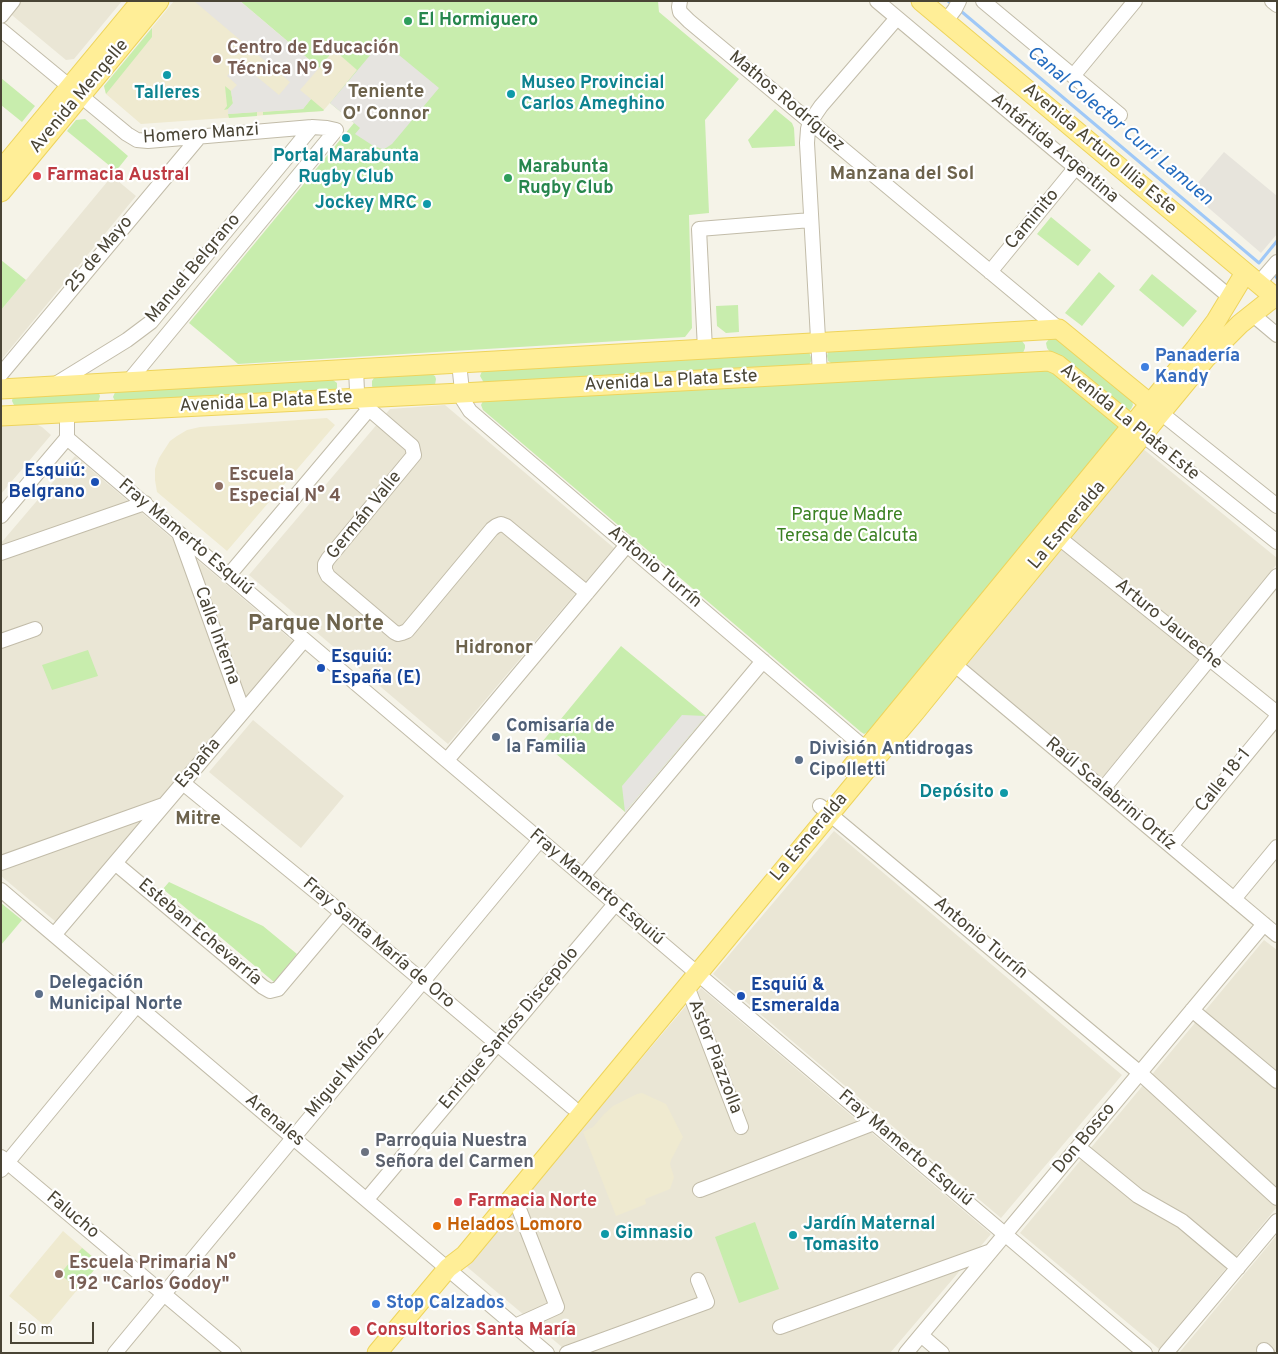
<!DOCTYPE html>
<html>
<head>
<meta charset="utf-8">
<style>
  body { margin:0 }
  #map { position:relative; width:1278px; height:1354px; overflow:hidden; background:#f5f3e8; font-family:Overpass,sans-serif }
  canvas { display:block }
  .frame { position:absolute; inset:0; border:2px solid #494435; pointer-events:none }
  .scale { position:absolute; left:10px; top:1322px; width:84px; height:22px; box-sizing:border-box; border:2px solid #494435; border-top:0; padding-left:6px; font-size:15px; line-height:18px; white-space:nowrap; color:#494435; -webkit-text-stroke:4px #fff; paint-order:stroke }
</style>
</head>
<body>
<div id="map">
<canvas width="1278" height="1354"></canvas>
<div class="frame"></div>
<div class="scale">50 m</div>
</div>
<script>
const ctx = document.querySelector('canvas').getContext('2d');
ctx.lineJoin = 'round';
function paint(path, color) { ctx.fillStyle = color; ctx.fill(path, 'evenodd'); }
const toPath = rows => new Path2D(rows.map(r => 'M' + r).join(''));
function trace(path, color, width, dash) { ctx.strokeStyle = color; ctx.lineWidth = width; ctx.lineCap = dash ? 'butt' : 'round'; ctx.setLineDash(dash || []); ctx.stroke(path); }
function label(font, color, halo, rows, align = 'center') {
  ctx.font = font + ' Overpass,sans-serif'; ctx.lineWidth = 4.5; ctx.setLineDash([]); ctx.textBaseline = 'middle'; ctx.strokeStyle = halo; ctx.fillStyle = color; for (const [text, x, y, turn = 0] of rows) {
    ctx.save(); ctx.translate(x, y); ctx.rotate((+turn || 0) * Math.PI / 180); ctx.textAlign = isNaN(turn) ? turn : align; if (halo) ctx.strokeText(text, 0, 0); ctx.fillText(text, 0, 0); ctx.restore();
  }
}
paint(toPath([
  [1,1,122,1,74,59,66,60,1,6],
  [112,176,136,196,1,360,1,310],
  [445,405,614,548,448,744,249,575,390,409],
  [34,423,42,427,51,435,1,494,1,424],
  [1142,448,1277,558,1277,564,1101,779,964,666],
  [75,456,294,642,56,922,1,876,1,543],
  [253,720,344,796,301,848,209,772],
  [834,831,1122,1075,1001,1218,713,974],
  [1264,940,1277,950,1277,1207,1159,1349,1020,1233],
  [701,988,991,1234,890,1353,569,1353,466,1266],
  [1277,1235,1277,1353,1179,1353]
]), '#eae6d5');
paint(toPath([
  [1224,152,1277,196,1277,234,1261,253,1190,192]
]), '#e7e4dc');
paint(toPath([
  [174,1,240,1,319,68,334,50,358,70,323,111,141,124,106,94,104,86],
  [327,418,335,425,227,551,157,492,155,480,155,469,159,458,170,441,177,436,187,430,200,427],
  [642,1093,666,1104,683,1137,671,1160,670,1164,674,1177,670,1189,645,1199,646,1204,616,1216,583,1132,593,1127,604,1114,613,1106,637,1094],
  [63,1231,100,1263,46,1327,9,1296]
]), '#efead0');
paint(toPath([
  [240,1,658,1,659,12,739,79,705,120,709,213,689,215,692,328,685,337,238,364,189,323,354,123,330,103,357,70,334,50,319,68],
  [152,28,152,37,106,94,104,86],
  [1,78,35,106,22,122,1,105],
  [225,86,231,91,233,104,228,109,224,110,227,106],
  [311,99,324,110,323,111,263,115,263,112,303,109],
  [775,109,792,123,794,128,795,146,752,148,748,140],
  [257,112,257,116,229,118,228,114],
  [85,119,128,156,116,171,67,131,76,120],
  [1051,217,1091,250,1078,266,1037,234],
  [1,260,26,280,1,310],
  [1099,272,1115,286,1082,326,1065,313],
  [1152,274,1197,311,1183,327,1139,290],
  [738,305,739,332,726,333,717,326,716,306],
  [1054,337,1132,400,1133,405,1131,409,1127,412,1050,352,1047,348,1046,343,1049,339],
  [1019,339,1022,341,1025,345,1025,348,1023,353,833,364,828,361,827,356,828,351],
  [809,352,812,360,809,365,807,366,484,383,480,376,482,371],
  [1051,370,1120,427,870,731,864,734,861,732,483,410,481,405,483,401],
  [430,373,435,376,436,379,435,385,433,387,373,388,372,386,372,381,375,376],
  [333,380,337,383,337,390,115,401,113,397,116,390],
  [98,391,100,396,98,403,15,407,12,401,13,396],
  [621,646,706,716,625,812,542,742],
  [88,650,98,676,52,690,42,665],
  [169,882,263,926,297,954,274,982,163,889],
  [1,903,22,920,1,945],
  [755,1222,779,1289,739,1303,715,1237],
  [82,1248,100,1263,78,1289,60,1274]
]), '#c8edad');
paint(toPath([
  [194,1,240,1,319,68,300,90,311,99,303,109,228,114,228,109,233,103,231,91,237,85,227,76,239,62,279,95,290,82],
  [382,41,439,88,392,144,386,148,382,149,372,145,355,134,360,128,330,103],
  [682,715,706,716,625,812,622,786]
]), '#e6e4e0');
trace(toPath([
  [948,1,950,3],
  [962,12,1259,263,1277,241],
  [1276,277,1277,278]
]), '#9fc8f7', 3);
const minor = toPath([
  [680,1,679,7,680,12,689,21,1059,329],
  [877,1,1231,298],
  [983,1,1120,115],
  [1272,1,1277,5],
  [1,16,13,1],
  [945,22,955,9,959,1],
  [1,30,127,134,137,140,148,141,312,127,327,128,336,130,128,382],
  [1073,76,1135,1],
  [990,272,1076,167],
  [1258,284,1277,262],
  [1252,314,1277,335],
  [705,349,699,229,811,220],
  [459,363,463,400,470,411,874,756],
  [356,369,357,391,359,398,369,409,412,446,414,455,328,559,325,564,325,570,328,576,394,632,398,634,402,633,407,631,492,529,496,526,501,524,506,526,587,593],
  [1,374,200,136],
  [820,374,807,143,808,129,810,122,821,106,897,18],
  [54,385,127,340,151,322,312,127],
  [67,412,67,438,698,974,1145,1353],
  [1161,413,1277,506],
  [1143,435,1277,542],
  [1,516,67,438],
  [179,533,243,711],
  [1058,537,1277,713],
  [1,553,145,503],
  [229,575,369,409],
  [1,641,35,629],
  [948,659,1277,935],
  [447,760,627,545],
  [183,783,342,913,572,1107],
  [1103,789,1277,576],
  [820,806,1140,1073,1277,1198],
  [1171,846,1277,717],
  [1,863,163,805],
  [115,863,263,987,270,991,278,989,342,913],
  [583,876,763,661],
  [1,890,547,1353],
  [1234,899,1277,847],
  [54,935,304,640],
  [687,986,741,1127],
  [1192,1010,1277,1081],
  [1078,1147,1138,1196,1182,1221,1238,1268],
  [1,1157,234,1353],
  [1,1170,137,1005],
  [700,1190,874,1123],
  [514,1196,557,1307,515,1326],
  [367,1199,615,904],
  [780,1327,991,1251],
  [921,1335,942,1353],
  [1264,1350,1267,1353],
  [115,1353,540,840],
  [567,1353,707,1302,698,1280],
  [906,1353,1264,924],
  [1166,1353,1277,1221]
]);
const major = toPath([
  [921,1,1277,299],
  [1,170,141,1],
  [1,192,159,1],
  [1,389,1059,329,1159,411],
  [1,416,461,393,1049,361,1058,365,1141,433],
  [851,768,1195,349,1216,321,1245,273],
  [377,1353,448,1268,465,1255,876,758,915,712,954,664,1206,358,1240,324,1274,297]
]);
trace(minor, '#c2bca9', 16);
trace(major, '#eed45c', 21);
trace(minor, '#fff', 14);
trace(major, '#ffee97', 19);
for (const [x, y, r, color] of [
  [408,21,5,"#2e9e5b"],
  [217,59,5,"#8d6e63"],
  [167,75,5,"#0f9aa8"],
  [511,94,5,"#0f9aa8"],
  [346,138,5,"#0f9aa8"],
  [37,176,5,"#e0444e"],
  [508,178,5,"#2e9e5b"],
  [427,204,5,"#0f9aa8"],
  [1145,367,5,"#3f7fe0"],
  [95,482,5,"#1a4fb4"],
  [219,486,5,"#8d6e63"],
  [321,668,5,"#1a4fb4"],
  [496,737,5,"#5c6f8a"],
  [799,760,5,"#5c6f8a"],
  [1004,793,5,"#0f9aa8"],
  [39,994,5,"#5c6f8a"],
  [741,996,5,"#1a4fb4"],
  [365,1152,5,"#6b7280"],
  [458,1202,5,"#e0444e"],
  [437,1226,5,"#e8710a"],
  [605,1234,5,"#0f9aa8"],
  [793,1235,5,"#0f9aa8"],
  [59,1274,5,"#8d6e63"],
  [376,1304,5,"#3f7fe0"],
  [355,1331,6,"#e0444e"]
]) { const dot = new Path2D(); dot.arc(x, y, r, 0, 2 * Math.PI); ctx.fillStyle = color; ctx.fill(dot); trace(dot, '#fff', 2); }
label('bold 18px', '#27864d', '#fff', [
  ["El Hormiguero",418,21],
  ["Marabunta",518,168],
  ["Rugby Club",518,189]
], 'left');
label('bold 18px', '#785e54', '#fff', [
  ["Centro de Educación",227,49],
  ["Técnica Nº 9",227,70],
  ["Escuela",229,476],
  ["Especial N° 4",229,497],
  ["Escuela Primaria N°",69,1264],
  ["192 \"Carlos Godoy\"",69,1285]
], 'left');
label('bold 18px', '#0d838f', '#fff', [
  ["Museo Provincial",521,84],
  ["Carlos Ameghino",521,105],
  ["Talleres",167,94,"center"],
  ["Portal Marabunta",346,157,"center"],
  ["Rugby Club",346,178,"center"],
  ["Jockey MRC",417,204,"right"],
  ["Depósito",994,793,"right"],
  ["Jardín Maternal",803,1225],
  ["Tomasito",803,1246],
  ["Gimnasio",615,1234]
], 'left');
label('18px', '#494435', '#fff', [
  ["Avenida Mengelle",80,97,-50],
  ["Mathos Rodríguez",786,102,40],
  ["Homero Manzi",201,135,-4],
  ["Antártida Argentina",1054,149,40],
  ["Avenida Arturo Illia Este",1099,150,40],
  ["Caminito",1033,220,-50],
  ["25 de Mayo",100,255,-50],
  ["Manuel Belgrano",194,269,-50],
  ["Avenida La Plata Este",671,382,-3],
  ["Avenida La Plata Este",266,403,-3],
  ["Avenida La Plata Este",1129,423,39],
  ["Germán Valle",365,516,-51],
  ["La Esmeralda",1068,526,-50],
  ["Fray Mamerto Esquiú",185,538,40],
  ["Antonio Turrín",654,568,40],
  ["Arturo Jaureche",1168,625,39],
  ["Calle Interna",216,636,70],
  ["España",199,764,-50],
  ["Calle 18-1",1224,781,-51],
  ["Raúl Scalabrini Ortíz",1110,795,40],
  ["La Esmeralda",810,838,-50],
  ["Fray Mamerto Esquiú",596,888,40],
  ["Esteban Echevarría",199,933,40],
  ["Antonio Turrín",980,939,40],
  ["Fray Santa María de Oro",378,944,40],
  ["Enrique Santos Discepolo",510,1029,-50],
  ["Astor Piazzolla",714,1057,69],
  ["Miguel Muñoz",346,1073,-50],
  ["Arenales",274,1121,40],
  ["Don Bosco",1085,1139,-50],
  ["Fray Mamerto Esquiú",905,1149,40],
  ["Falucho",72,1216,40]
]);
label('bold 18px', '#be3a42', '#fff', [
  ["Farmacia Austral",47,176],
  ["Farmacia Norte",468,1202],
  ["Consultorios Santa María",366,1331]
], 'left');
label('bold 18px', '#366cbe', '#fff', [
  ["Panadería",1155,357],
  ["Kandy",1155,378],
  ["Stop Calzados",386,1304]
], 'left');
label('bold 18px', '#164399', '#fff', [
  ["Esquiú:",85,472,"right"],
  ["Belgrano",85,493,"right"],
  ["Esquiú:",331,658],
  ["España (E)",331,679],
  ["Esquiú &",751,986],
  ["Esmeralda",751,1007]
], 'left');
label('18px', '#3b8123', '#fff', [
  ["Parque Madre",847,516],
  ["Teresa de Calcuta",847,537]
]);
label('bold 18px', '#4e5e75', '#fff', [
  ["Comisaría de",506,727],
  ["la Familia",506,748],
  ["División Antidrogas",809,750],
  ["Cipolletti",809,771],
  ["Delegación",49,984],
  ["Municipal Norte",49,1005]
], 'left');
label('bold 18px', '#5b616d', '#fff', [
  ["Parroquia Nuestra",375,1142],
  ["Señora del Carmen",375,1163]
], 'left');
label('bold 18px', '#c56008', '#fff', [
  ["Helados Lomoro",447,1226]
], 'left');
label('bold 19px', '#6d634c', '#fff', [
  ["Teniente",386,93],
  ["O' Connor",386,115],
  ["Manzana del Sol",902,175],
  ["Hidronor",494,649],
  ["Mitre",198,820]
]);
label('italic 19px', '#246cbf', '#fff', [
  ["Canal Colector Curri Lamuen",1119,127,40]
]);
label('bold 22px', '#6d634c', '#fff', [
  ["Parque Norte",316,626]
]);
</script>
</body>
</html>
